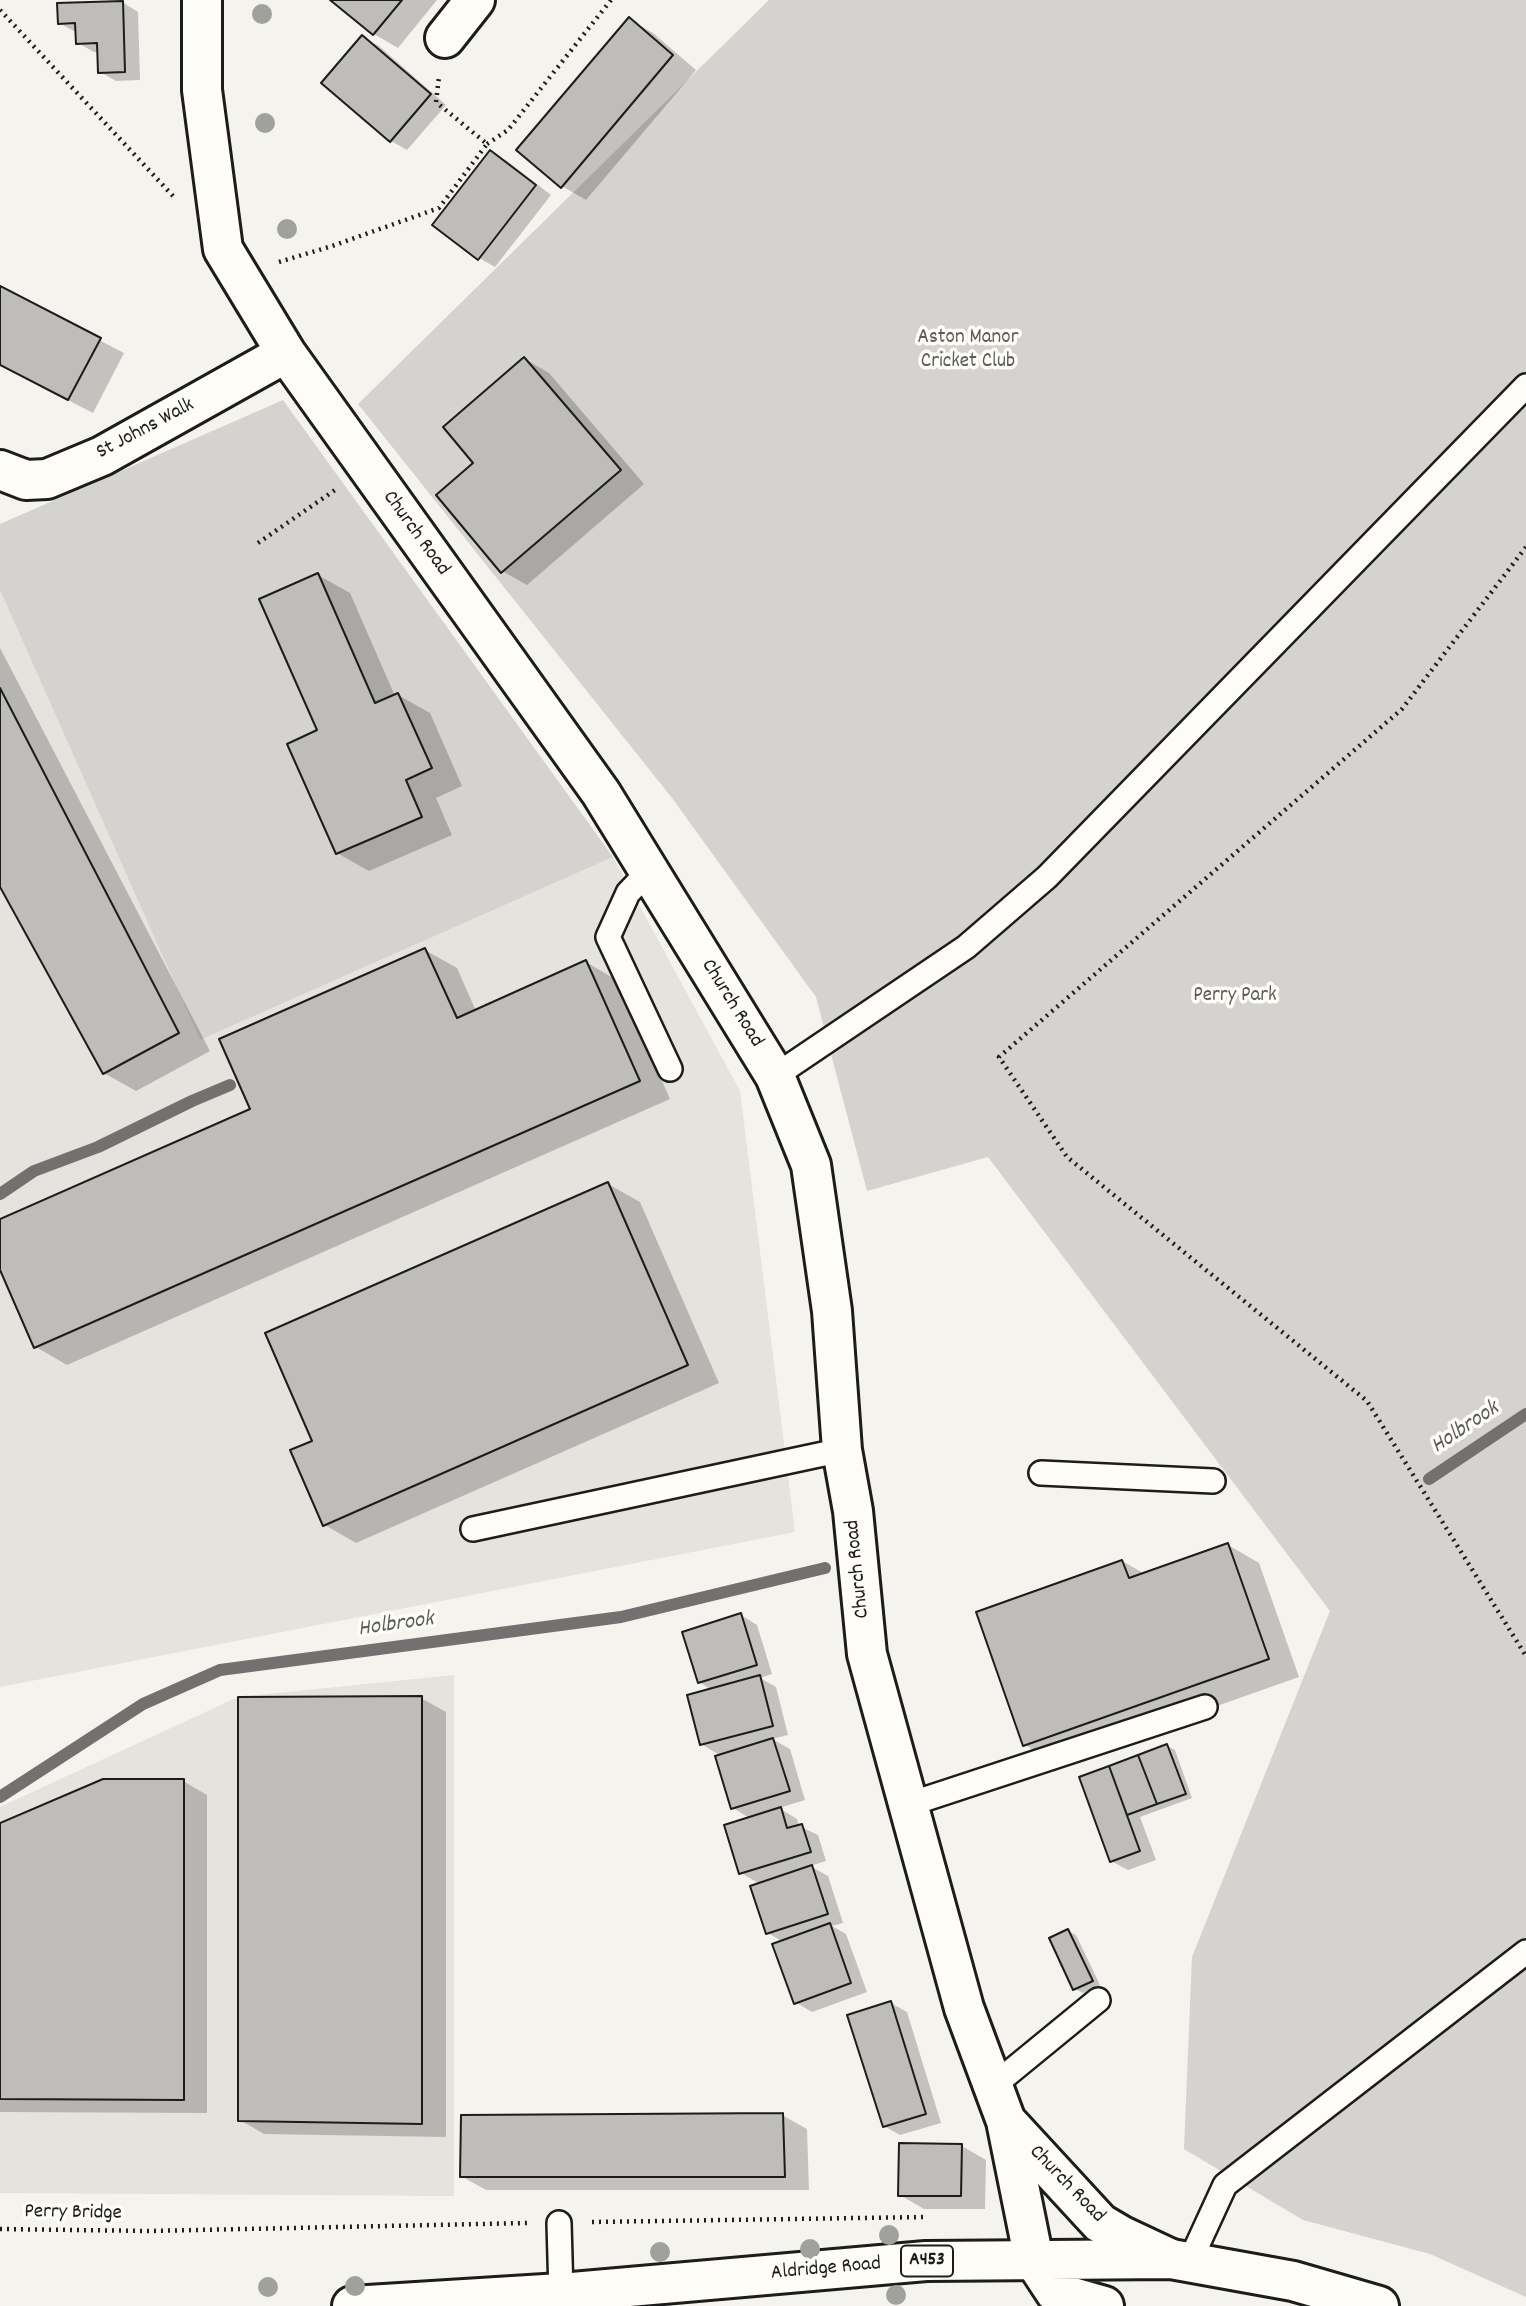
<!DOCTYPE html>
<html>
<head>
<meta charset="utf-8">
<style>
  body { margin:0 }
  canvas { display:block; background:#f4f3ee }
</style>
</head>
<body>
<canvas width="1526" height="2306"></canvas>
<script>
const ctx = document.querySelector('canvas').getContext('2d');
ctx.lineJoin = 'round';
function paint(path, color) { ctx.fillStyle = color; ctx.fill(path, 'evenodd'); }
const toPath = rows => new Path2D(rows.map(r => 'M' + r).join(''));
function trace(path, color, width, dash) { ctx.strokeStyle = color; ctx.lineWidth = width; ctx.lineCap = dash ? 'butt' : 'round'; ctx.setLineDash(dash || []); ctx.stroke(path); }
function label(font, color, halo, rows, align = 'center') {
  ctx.font = font + ' Dekko,sans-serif'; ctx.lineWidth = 7; ctx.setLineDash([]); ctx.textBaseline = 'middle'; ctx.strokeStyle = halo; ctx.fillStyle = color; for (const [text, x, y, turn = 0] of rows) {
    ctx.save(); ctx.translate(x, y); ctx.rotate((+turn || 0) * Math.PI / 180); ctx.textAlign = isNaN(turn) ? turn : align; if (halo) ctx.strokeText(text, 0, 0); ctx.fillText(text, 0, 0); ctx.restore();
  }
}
paint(toPath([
  [0,590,200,1040,613,857,740,1091,795,1532,0,1687],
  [454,1675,454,2196,0,2193,0,1807,238,1697]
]), '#e4e3de');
paint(toPath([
  [769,0,1526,0,1526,2297,1430,2254,1303,2220,1184,2149,1192,1957,1330,1611,988,1157,867,1191,816,997,672,798,358,404],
  [283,400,613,857,200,1040,0,590,0,524]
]), '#d4d3cf');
paint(toPath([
  [332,0,437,0,398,48,374,34],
  [122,2,138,12,140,80,116,81,100,72,99,52,94,52,78,43,76,32,59,23],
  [629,19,653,33,696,70,586,200,562,186],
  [362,37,379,46,446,105,407,150,391,141],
  [491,152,507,161,551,195,495,267,479,258],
  [0,288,124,353,93,413,0,365],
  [525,359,549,373,644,484,527,585,502,571,476,463],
  [318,575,350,593,395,696,398,695,430,713,462,786,436,798,452,835,369,871,337,853,319,731],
  [0,648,210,1051,136,1091,104,1073,0,884],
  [425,950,457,968,476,1011,586,962,618,981,670,1099,67,1365,36,1347,0,1266,0,1221,252,1110],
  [608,1184,640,1202,719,1383,356,1543,325,1525],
  [1228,1545,1259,1563,1299,1677,1056,1763,1025,1745,1122,1561,1145,1574],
  [741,1615,757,1625,772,1674,760,1678,776,1687,788,1735,772,1739,790,1749,805,1800,779,1808,797,1819,799,1826,818,1835,826,1861,810,1866,828,1876,843,1923,832,1926,846,1934,867,1992,812,2012,795,2002,783,1942,768,1933,760,1884,741,1873,751,1819,733,1808,721,1756,701,1744,712,1690,699,1682],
  [421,1698,446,1712,446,2137,264,2134,240,2120],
  [1167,1746,1175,1750,1192,1798,1140,1817,1156,1860,1128,1870,1111,1861,1081,1778],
  [183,1781,207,1795,207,2113,0,2112,0,1825],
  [1068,1931,1076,1935,1100,1985,1083,1993,1075,1989],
  [891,2003,907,2012,941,2123,900,2135,884,2126],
  [782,2115,807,2129,809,2190,486,2190,461,2176],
  [962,2146,986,2160,985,2209,924,2209,900,2195]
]), '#0003');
trace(toPath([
  [0,1194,34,1171,98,1147,192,1101,230,1085],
  [1429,1479,1526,1414],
  [0,1797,143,1704,220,1670,621,1617,825,1568]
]), '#72716f', 12);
const building = toPath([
  [330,0,402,0,373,35,330,0],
  [123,1,125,72,98,73,97,43,76,44,75,23,58,24,57,3,123,1],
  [629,17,673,55,561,188,516,150,629,17],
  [362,35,431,94,390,142,321,83,362,35],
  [490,150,536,185,478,260,432,225,490,150],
  [0,286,101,338,68,400,0,365,0,286],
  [524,357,621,470,501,573,436,495,473,463,443,427,524,357],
  [318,573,375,703,398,693,432,768,406,780,422,817,336,854,287,744,317,730,259,599,318,573],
  [0,688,179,1033,103,1074,0,887,0,688],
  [425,948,457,1018,586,960,640,1081,34,1348,0,1270,0,1219,250,1109,219,1039,425,948],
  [608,1182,688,1365,323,1526,290,1450,312,1441,265,1333,608,1182],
  [1228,1543,1269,1659,1023,1746,976,1612,1122,1560,1129,1578,1228,1543],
  [741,1613,757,1665,698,1683,682,1632,741,1613],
  [760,1675,773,1726,700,1745,687,1695,760,1675],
  [422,1696,422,2124,238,2121,238,1697,422,1696],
  [773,1738,790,1791,731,1809,715,1756,773,1738],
  [1167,1744,1186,1794,1157,1804,1138,1755,1167,1744],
  [1138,1755,1157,1804,1127,1815,1109,1766,1138,1755],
  [1109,1766,1140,1851,1110,1862,1079,1777,1109,1766],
  [103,1779,184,1779,184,2100,0,2099,0,1823,103,1779],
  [781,1807,787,1828,802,1824,811,1852,739,1874,724,1825,781,1807],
  [812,1865,828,1914,766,1934,750,1886,812,1865],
  [830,1923,851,1983,794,2004,772,1944,830,1923],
  [1068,1929,1093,1981,1073,1990,1049,1938,1068,1929],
  [891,2001,926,2114,883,2127,847,2015,891,2001],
  [783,2113,785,2177,460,2177,461,2115,783,2113],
  [899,2143,962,2144,961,2196,898,2196,899,2143]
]);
paint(building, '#bebdba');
trace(building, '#1c1c1c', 2);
const service = toPath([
  [649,871,628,893,608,937,670,1069],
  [775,1076,966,947,1047,877,1526,386],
  [1041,1473,1213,1481],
  [473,1529,842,1450],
  [907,1805,1205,1707],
  [993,2086,1098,2000],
  [559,2223,561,2293],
  [1190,2261,1225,2185,1526,1952]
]);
const minor = toPath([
  [202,0,202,90,223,249,286,353,601,793,775,1076,811,1165,832,1311,842,1450,853,1511,867,1654,964,2008,1006,2121,1034,2260],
  [445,38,475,0],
  [0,470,26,480,47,479,102,456,286,353],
  [1006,2121,1100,2223,1122,2236,1171,2259]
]);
const primary = toPath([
  [1034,2260,1055,2292,1104,2306],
  [352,2306,561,2293,926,2261,1171,2259,1293,2281,1379,2306]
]);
trace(service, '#1c1c1c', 28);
trace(minor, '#1c1c1c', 44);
trace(primary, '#1c1c1c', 44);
trace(toPath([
  [0,10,173,196],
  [487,144,508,130,611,0],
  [279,262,332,246,439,208,487,144,436,102,439,77],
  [258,543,335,490],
  [1526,547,1402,709,999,1057,1067,1157,1367,1401,1526,1656],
  [592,2222,926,2217],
  [0,2229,149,2231,528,2223]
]), '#1c1c1c', 4.5, [2, 5]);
trace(service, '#fdfcf7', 23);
trace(minor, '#fdfcf7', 38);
trace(primary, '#fdfcf7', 38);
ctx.fillStyle = '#a0a09d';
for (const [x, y] of [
  [262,14],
  [265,123],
  [287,229],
  [889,2235],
  [810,2249],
  [660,2252],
  [355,2286],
  [268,2287],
  [896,2295]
]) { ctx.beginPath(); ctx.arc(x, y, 10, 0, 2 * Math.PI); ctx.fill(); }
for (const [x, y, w] of [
  [927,2261,52]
]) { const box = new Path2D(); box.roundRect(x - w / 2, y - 15.5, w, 31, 5); ctx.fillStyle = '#fdfcf7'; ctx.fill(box); trace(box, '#1c1c1c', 2); }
label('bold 19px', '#1c1c1c', null, [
  ["A453",927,2261]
]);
label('21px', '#5c5c5b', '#fdfcf7', [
  ["Aston Manor",968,339],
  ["Cricket Club",968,363],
  ["Perry Park",1235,997]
]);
label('21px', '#1c1c1c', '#fdfcf7', [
  ["St Johns Walk",146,430,-28],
  ["Church Road",415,534,54],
  ["Church Road",731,1004,58],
  ["Church Road",859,1569,-96],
  ["Church Road",1066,2185,46],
  ["Perry Bridge",73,2214,1],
  ["Aldridge Road",826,2270,-5]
]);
label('italic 23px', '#5c5c5a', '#fdfcf7', [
  ["Holbrook",1466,1429,-34],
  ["Holbrook",396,1626,-8]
]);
</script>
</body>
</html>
